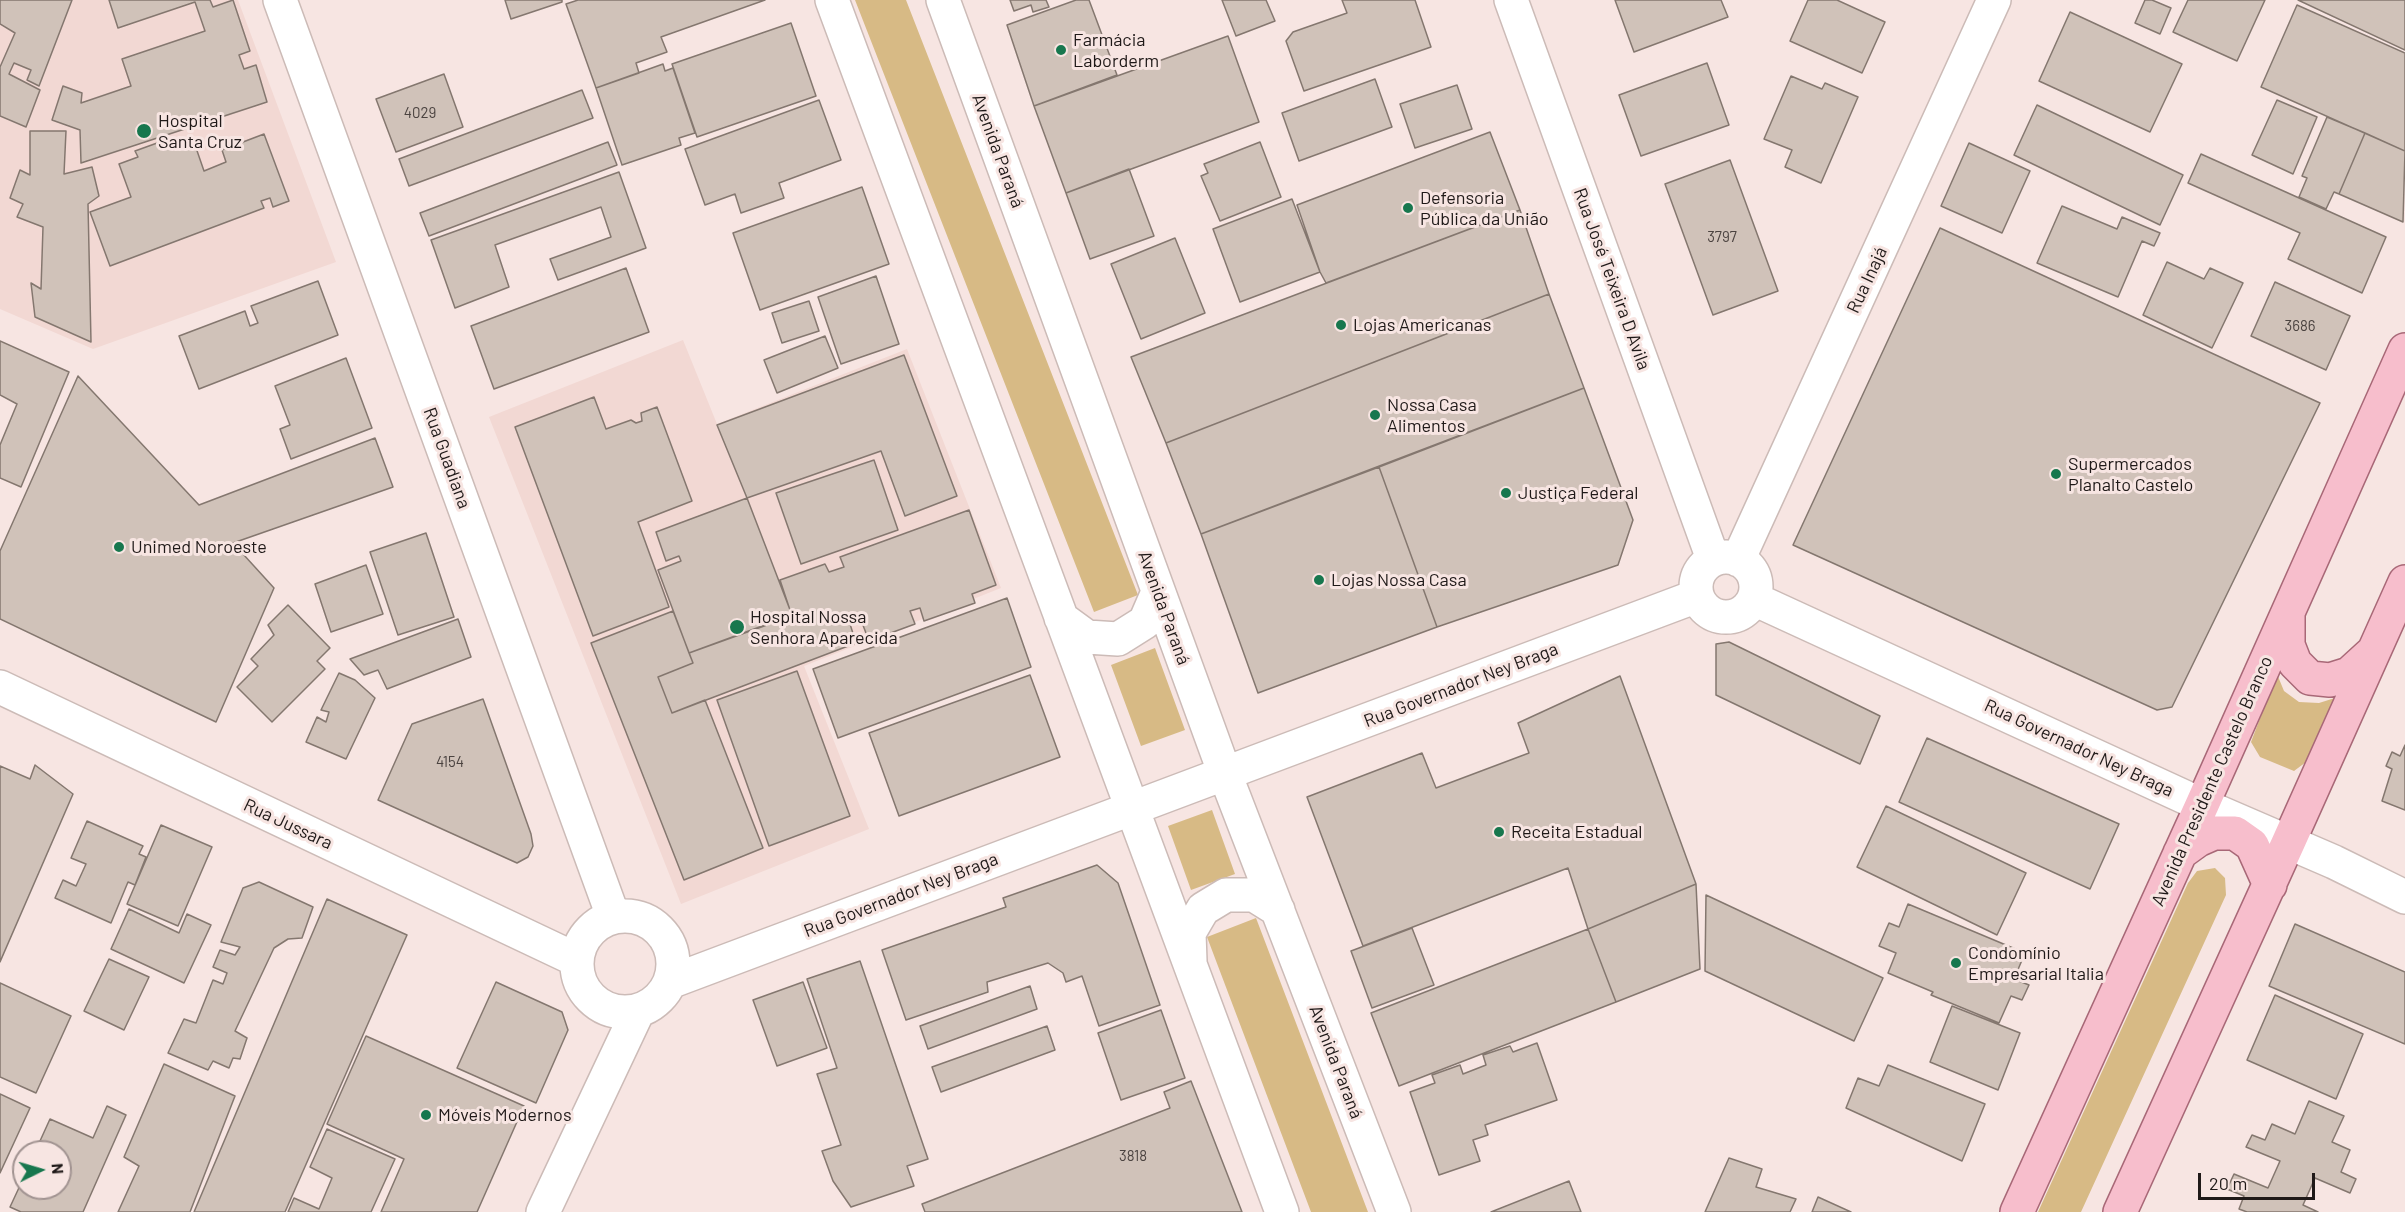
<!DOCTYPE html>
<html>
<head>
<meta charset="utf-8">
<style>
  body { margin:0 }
  #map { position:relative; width:2405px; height:1212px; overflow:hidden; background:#f7e5e2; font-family:Barlow,sans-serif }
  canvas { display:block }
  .north { position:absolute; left:12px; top:1140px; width:60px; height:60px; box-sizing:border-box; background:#f7e5e2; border:2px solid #a19391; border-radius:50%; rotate:85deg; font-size:16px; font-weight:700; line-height:24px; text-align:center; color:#1f1918 }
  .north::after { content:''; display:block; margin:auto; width:21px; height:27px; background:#17774e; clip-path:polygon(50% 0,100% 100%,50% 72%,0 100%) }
  .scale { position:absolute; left:2198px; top:1173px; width:117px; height:27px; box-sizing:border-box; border:3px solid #1f1918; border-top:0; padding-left:8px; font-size:18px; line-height:21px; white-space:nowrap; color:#1f1918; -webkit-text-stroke:4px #f7e5e2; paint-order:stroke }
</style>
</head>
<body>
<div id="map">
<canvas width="2405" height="1212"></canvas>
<div class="north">N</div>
<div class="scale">20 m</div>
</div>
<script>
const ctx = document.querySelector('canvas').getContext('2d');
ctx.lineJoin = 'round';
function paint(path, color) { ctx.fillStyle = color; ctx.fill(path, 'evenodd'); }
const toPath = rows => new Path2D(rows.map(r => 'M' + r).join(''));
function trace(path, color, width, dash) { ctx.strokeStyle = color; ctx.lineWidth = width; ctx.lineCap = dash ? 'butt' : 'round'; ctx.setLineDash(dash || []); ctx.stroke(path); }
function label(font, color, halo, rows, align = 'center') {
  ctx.font = font + ' Barlow,sans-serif'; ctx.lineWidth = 6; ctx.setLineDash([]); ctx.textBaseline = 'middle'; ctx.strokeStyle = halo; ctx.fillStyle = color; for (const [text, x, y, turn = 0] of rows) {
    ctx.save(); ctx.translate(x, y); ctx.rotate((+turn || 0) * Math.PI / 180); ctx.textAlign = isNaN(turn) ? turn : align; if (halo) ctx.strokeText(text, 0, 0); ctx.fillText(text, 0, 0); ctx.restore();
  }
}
paint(toPath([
  [0,0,238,0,336,262,93,349,0,309],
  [683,340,717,424,907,349,1001,588,804,666,869,829,681,904,489,417]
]), '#f2d8d3');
paint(toPath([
  [855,0,906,0,1138,595,1094,612],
  [1155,648,1185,730,1141,746,1111,665],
  [2277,674,2284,691,2299,702,2319,703,2338,697,2306,762,2294,771,2260,757,2251,742],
  [1212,810,1235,874,1191,890,1168,826],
  [2215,868,2225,878,2226,895,2081,1212,2038,1212,2188,883,2197,871],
  [1256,918,1368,1212,1311,1212,1207,937]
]), '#d7ba85');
const building = toPath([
  [0,0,72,0,39,86,27,80,31,70,14,63,9,74,40,90,26,127,0,116,0,67,15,33,0,24,0,0],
  [109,0,210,0,213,7,233,0,250,51,239,55,244,69,256,65,267,102,81,163,80,130,52,120,63,86,82,93,81,103,131,86,122,59,205,31,195,2,118,28,109,0],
  [505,0,562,0,562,2,511,19,505,0],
  [578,0,765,0,661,37,667,52,636,63,639,73,596,88,566,4,578,0],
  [1010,0,1046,0,1049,7,1033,12,1031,5,1014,11,1010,0],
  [1076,0,1089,0,1117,75,1034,106,1007,25,1076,0],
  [1222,0,1266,0,1275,21,1236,36,1222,0],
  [1342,0,1415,0,1431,47,1304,91,1286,41,1293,32,1347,13,1342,0],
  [1615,0,1721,0,1728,17,1634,52,1615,0],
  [1808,0,1837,0,1885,22,1862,73,1790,41,1808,0],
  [2145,0,2152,0,2171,8,2160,34,2135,23,2145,0],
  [2188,0,2265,0,2237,61,2173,32,2188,0],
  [2298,0,2405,0,2405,50,2298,0],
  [2297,5,2405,53,2405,151,2261,87,2297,5],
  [2070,12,2182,64,2150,132,2039,81,2070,12],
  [791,23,816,96,697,137,672,64,791,23],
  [1228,36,1259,122,1066,193,1034,106,1228,36],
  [1707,63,1729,125,1641,156,1619,95,1707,63],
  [663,64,665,71,673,68,695,133,679,138,681,145,622,165,596,88,663,64],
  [444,74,463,127,396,152,376,99,444,74],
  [1791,76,1822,89,1825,83,1858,97,1821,183,1785,167,1792,150,1764,139,1791,76],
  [1375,79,1392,127,1299,161,1282,113,1375,79],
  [1457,85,1472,129,1415,148,1400,104,1457,85],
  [582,90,593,118,409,186,399,159,582,90],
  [819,100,841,160,779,183,784,198,741,213,735,194,705,205,685,149,819,100],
  [2277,100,2317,117,2293,174,2252,155,2277,100],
  [2037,105,2183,175,2160,225,2014,155,2037,105],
  [2327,117,2365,133,2339,194,2334,192,2326,209,2299,197,2307,178,2302,176,2327,117],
  [30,131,66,131,64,174,92,167,99,196,88,204,91,342,35,317,31,283,41,289,43,227,17,217,23,204,10,198,20,170,30,175,30,131],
  [1490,132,1520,210,1326,283,1320,272,1297,205,1490,132],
  [2365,133,2405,151,2403,222,2339,194,2365,133],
  [264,134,289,201,273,207,270,198,261,201,264,208,110,266,90,212,131,197,119,164,138,157,135,151,171,138,175,149,194,142,204,171,226,162,222,150,264,134],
  [608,142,617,165,429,236,420,213,608,142],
  [1260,142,1281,197,1220,221,1201,176,1208,173,1204,164,1260,142],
  [1969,143,2030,171,2002,233,1941,206,1969,143],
  [2201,154,2386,237,2362,293,2288,259,2300,233,2188,183,2201,154],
  [1730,160,1778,291,1713,315,1665,184,1730,160],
  [1129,169,1154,236,1090,259,1066,193,1129,169],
  [619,172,646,248,558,280,550,259,611,237,601,207,495,245,509,287,455,308,431,240,619,172],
  [862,187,889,264,760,310,733,233,862,187],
  [1292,199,1320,272,1240,302,1213,229,1292,199],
  [2062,206,2117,229,2122,217,2160,233,2154,246,2142,241,2118,297,2037,263,2062,206],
  [1520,210,1549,294,1166,443,1131,357,1520,210],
  [1940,228,2320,403,2172,707,2157,710,1793,545,1940,228],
  [1175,238,1205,313,1141,339,1111,264,1175,238],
  [2167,262,2204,279,2210,268,2243,283,2212,348,2143,315,2167,262],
  [626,268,649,332,494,389,471,326,626,268],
  [876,276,899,344,841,364,818,297,876,276],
  [318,281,338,335,199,389,179,336,245,311,250,326,258,323,251,306,318,281],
  [2275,282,2350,316,2326,370,2251,336,2275,282],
  [1549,294,1584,388,1201,534,1166,443,1549,294],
  [809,301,819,331,782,343,772,313,809,301],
  [825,336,838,368,777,393,764,360,825,336],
  [0,341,69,372,21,487,0,478,0,445,17,404,0,395,0,341],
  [904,355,957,496,905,516,881,451,747,498,717,425,904,355],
  [346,358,372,428,291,459,280,429,290,425,275,386,346,358],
  [78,376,199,505,375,438,393,487,233,543,274,588,216,722,0,619,0,551,78,376],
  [1584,388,1633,520,1618,565,1437,627,1379,467,1584,388],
  [594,397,606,429,631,420,636,423,642,421,641,413,657,407,692,501,638,522,669,607,593,636,515,427,594,397],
  [874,460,898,530,801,564,776,493,874,460],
  [1379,467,1437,627,1258,693,1201,534,1379,467],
  [747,498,792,615,689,653,658,570,681,561,679,556,666,561,656,532,747,498],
  [969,510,996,585,972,594,975,603,924,621,920,608,910,611,915,624,869,641,861,620,850,624,856,643,672,713,658,677,693,663,689,653,792,616,780,580,825,564,829,572,844,567,840,557,969,510],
  [426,533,454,617,398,635,370,552,426,533],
  [366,565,383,614,331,632,315,584,366,565],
  [1007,598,1031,667,838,738,813,669,1007,598],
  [288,605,330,648,317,661,325,669,272,722,237,687,258,666,251,659,274,635,268,625,288,605],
  [673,611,693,663,658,677,672,713,705,700,763,848,684,880,591,643,673,611],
  [458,619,471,657,387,689,378,670,364,675,350,659,458,619],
  [1729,642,1880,716,1860,764,1716,695,1716,644,1729,642],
  [797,671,850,816,769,846,717,700,797,671],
  [339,673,355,680,375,698,346,759,306,742,317,717,326,722,329,712,321,710,339,673],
  [1030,675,1060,757,899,816,869,733,1030,675],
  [1620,676,1696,884,1588,929,1568,868,1363,946,1307,797,1422,753,1436,788,1529,753,1518,723,1620,676],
  [483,699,531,834,533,846,528,857,517,863,378,800,412,724,483,699],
  [1927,738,2119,824,2090,889,1899,802,1927,738],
  [2405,745,2405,810,2382,801,2392,769,2386,766,2392,752,2400,756,2405,745],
  [35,765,73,794,0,962,0,766,30,779,35,765],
  [1886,806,2026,873,1997,935,1857,867,1886,806],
  [87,821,143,846,139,854,146,857,135,885,128,882,111,923,55,898,63,880,76,886,86,864,71,858,87,821],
  [161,825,212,847,178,926,127,904,161,825],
  [1097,865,1118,883,1160,1005,1099,1026,1082,976,1066,982,1063,973,1048,963,987,982,988,992,906,1020,882,950,1006,907,1003,898,1097,865],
  [259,882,313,907,302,938,288,939,274,948,235,1031,247,1038,240,1059,233,1058,229,1068,213,1061,208,1070,168,1053,184,1019,196,1023,213,980,223,984,227,973,213,967,220,950,235,955,240,947,221,942,243,888,259,882],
  [1696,884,1700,969,1616,1002,1588,929,1696,884],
  [1706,895,1883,978,1854,1041,1705,971,1706,895],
  [327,899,407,935,285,1212,194,1212,327,899],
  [1908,904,2025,953,2014,979,2029,985,2022,1000,2011,996,1999,1023,1931,995,1933,992,1888,973,1896,953,1879,946,1889,923,1899,927,1908,904],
  [129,909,179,933,187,914,211,925,184,983,111,949,129,909],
  [2295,924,2405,972,2405,1044,2269,986,2295,924],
  [1412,928,1434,985,1372,1008,1351,951,1412,928],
  [1588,929,1616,1002,1399,1086,1371,1013,1588,929],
  [109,959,149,977,124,1030,84,1011,109,959],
  [860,961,928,1159,907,1166,914,1186,851,1207,833,1181,822,1151,841,1145,817,1074,837,1068,807,979,860,961],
  [496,982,562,1012,568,1030,536,1103,457,1068,496,982],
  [803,982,827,1048,777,1066,753,1000,803,982],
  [0,983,71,1016,36,1093,0,1077,0,983],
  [1030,986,1037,1009,928,1049,920,1026,1030,986],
  [2275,995,2363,1034,2336,1099,2247,1060,2275,995],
  [1952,1006,2020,1033,1998,1090,1930,1062,1952,1006],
  [1161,1010,1185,1078,1121,1100,1098,1033,1161,1010],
  [1047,1026,1055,1050,941,1092,932,1067,1047,1026],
  [366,1036,524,1106,477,1212,381,1212,404,1159,327,1124,366,1036],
  [1537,1043,1557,1100,1485,1125,1488,1135,1473,1140,1480,1161,1439,1175,1410,1092,1435,1083,1432,1075,1460,1065,1463,1074,1486,1065,1483,1055,1510,1046,1513,1052,1537,1043],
  [164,1064,235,1096,190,1212,118,1212,139,1166,124,1157,164,1064],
  [1888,1065,1985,1104,1962,1161,1846,1108,1858,1078,1879,1086,1888,1065],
  [1191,1081,1242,1212,925,1212,922,1204,1170,1108,1164,1092,1191,1081],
  [0,1094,30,1108,0,1173,0,1094],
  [2309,1101,2344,1116,2332,1142,2350,1150,2341,1172,2356,1179,2350,1193,2315,1178,2303,1205,2318,1212,2247,1212,2239,1209,2244,1196,2227,1189,2234,1174,2268,1188,2280,1161,2246,1147,2252,1135,2265,1140,2272,1124,2295,1134,2309,1101],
  [107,1106,126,1115,83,1212,21,1212,10,1207,24,1177,24,1188,60,1188,60,1152,35,1152,50,1119,93,1138,107,1106],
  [327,1129,395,1159,371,1212,288,1212,294,1198,319,1209,332,1178,310,1167,327,1129],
  [1729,1158,1762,1169,1756,1187,1796,1199,1790,1212,1705,1212,1729,1158],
  [1569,1181,1581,1212,1491,1212,1569,1181],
  [1818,1197,1851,1212,1812,1212,1818,1197]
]);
paint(building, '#d0c2b9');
trace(building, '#84776f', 1.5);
const minor = toPath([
  [280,0,613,916],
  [832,0,1282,1212],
  [943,0,1225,774,1394,1212],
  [1511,0,1713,559],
  '1696 587a30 30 0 1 1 60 0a30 30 0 1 1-60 0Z',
  [1738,560,1994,0],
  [1754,599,2202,805,2334,862,2405,897],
  [1061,618,1087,637,1118,639,1145,622,1158,592],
  [0,687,577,960],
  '577 964a48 48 0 1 1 96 0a48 48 0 1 1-96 0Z',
  [1190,961,1189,933,1203,909,1226,895,1254,895,1278,910],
  [670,982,1697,596],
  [543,1212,638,1011]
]);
const major = toPath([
  [2288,613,2288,645,2295,663,2310,678,2330,680,2349,674,2372,653],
  [2180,853,2198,840,2214,833,2235,833,2252,845,2270,885],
  [2017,1212,2202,805,2405,350],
  [2120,1212,2289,841,2405,582]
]);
trace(minor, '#ccbbb7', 36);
trace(major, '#a86877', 36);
trace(minor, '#fff', 33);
trace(major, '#f7becc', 33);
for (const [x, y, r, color] of [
  [1061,50,6,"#17774e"],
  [144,131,8,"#17774e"],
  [1408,208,6,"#17774e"],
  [1341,325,6,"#17774e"],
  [1375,415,6,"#17774e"],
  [2056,474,6,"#17774e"],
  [1506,493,6,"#17774e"],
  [119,547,6,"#17774e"],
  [1319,580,6,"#17774e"],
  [737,627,8,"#17774e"],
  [1499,832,6,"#17774e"],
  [1956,963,6,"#17774e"],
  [426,1115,6,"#17774e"]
]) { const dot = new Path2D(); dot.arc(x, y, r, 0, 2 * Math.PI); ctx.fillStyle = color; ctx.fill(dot); trace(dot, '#f7e5e2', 2); }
label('15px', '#4b4340', null, [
  ["4029",420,113],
  ["3797",1722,237],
  ["3686",2300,326],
  ["4154",450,762],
  ["3818",1133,1156]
]);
label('18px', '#1f1918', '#f7e5e2', [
  ["Farmácia",1073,40],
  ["Laborderm",1073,61],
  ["Hospital",158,121],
  ["Santa Cruz",158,142],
  ["Defensoria",1420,198],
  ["Pública da União",1420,219],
  ["Lojas Americanas",1353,325],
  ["Nossa Casa",1387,405],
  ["Alimentos",1387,426],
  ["Supermercados",2068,464],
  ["Planalto Castelo",2068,485],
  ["Justiça Federal",1518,493],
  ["Unimed Noroeste",131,547],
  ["Lojas Nossa Casa",1331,580],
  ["Hospital Nossa",750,617],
  ["Senhora Aparecida",750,638],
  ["Receita Estadual",1511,832],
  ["Condomínio",1968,953],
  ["Empresarial Italia",1968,974],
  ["Móveis Modernos",438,1115]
], 'left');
label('18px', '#1f1918', '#f7e5e2', [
  ["Avenida Paraná",998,151,70],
  ["Rua José Teixeira D Avila",1612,279,70],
  ["Rua Inajá",1867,280,-65],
  ["Rua Guadiana",447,458,70],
  ["Avenida Paraná",1164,608,70],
  ["Rua Governador Ney Braga",1461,685,-21],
  ["Rua Governador Ney Braga",2079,748,25],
  ["Avenida Presidente Castelo Branco",2212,781,-66],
  ["Rua Jussara",288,824,25],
  ["Rua Governador Ney Braga",901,895,-21],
  ["Avenida Paraná",1336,1062,69]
]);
</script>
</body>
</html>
